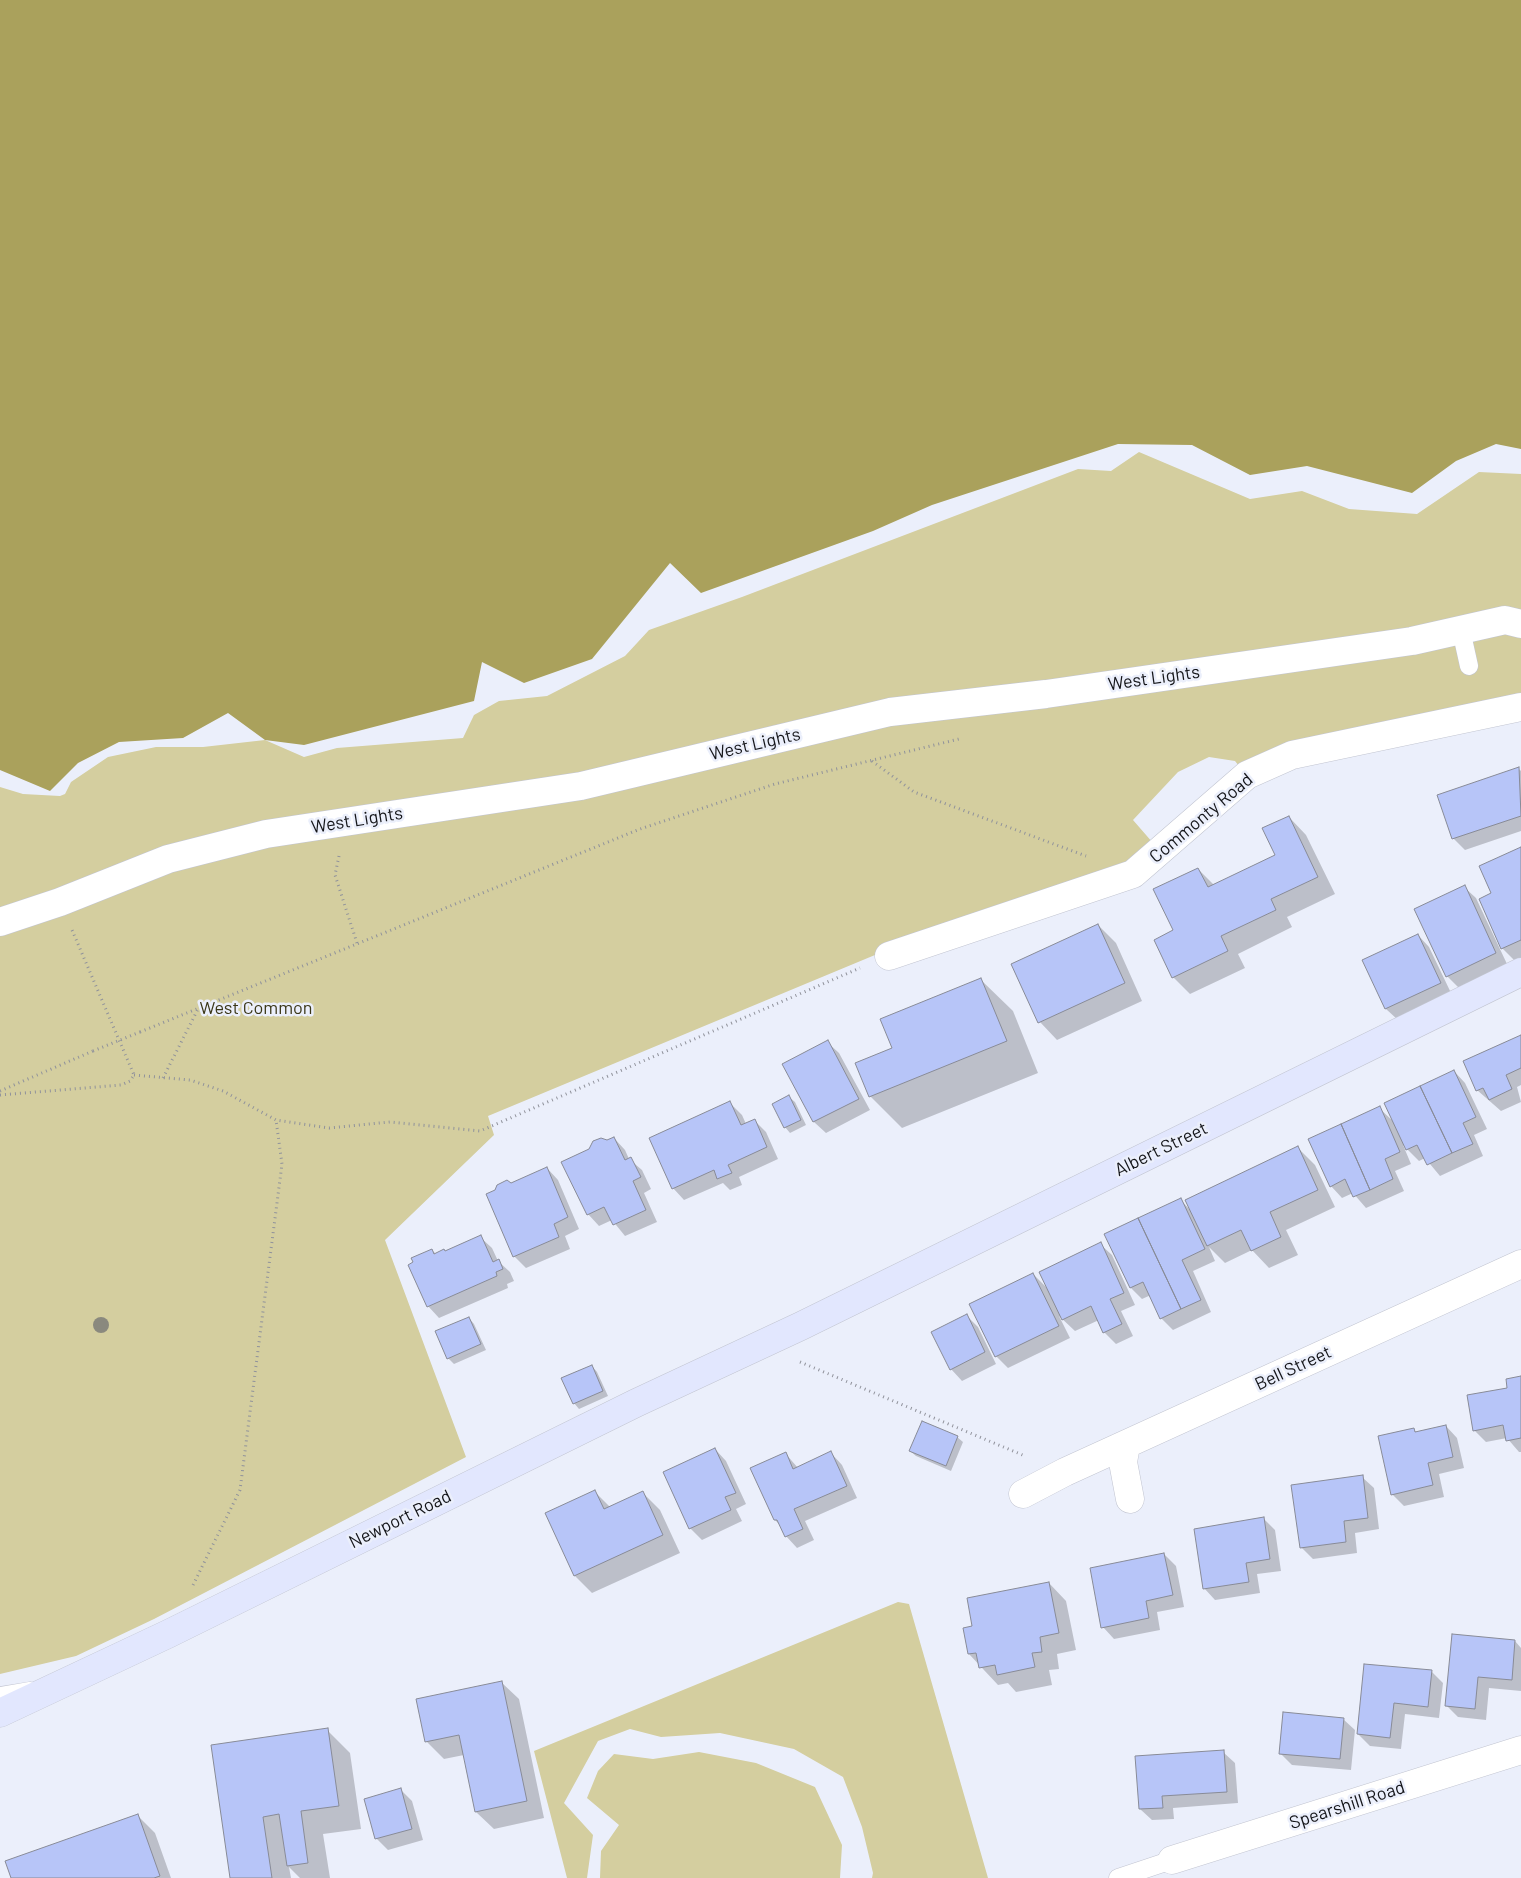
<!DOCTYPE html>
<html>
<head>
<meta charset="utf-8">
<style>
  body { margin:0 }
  canvas { display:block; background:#ebeffb }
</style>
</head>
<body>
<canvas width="1521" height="1878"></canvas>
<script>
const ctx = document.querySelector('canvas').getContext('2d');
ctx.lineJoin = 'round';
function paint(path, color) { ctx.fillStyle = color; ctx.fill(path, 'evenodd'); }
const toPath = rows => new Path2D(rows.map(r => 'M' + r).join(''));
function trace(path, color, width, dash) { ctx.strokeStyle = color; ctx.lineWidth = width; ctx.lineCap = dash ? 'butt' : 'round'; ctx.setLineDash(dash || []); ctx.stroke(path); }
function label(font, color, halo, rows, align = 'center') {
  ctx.font = font + ' Barlow,sans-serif'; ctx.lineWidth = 5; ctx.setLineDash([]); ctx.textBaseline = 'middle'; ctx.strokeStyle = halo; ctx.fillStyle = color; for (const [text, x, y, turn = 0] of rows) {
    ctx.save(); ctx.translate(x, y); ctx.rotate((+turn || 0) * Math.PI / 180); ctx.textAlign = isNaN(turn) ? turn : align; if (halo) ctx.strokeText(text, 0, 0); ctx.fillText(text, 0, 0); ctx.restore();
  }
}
paint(toPath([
  [1139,452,1250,499,1302,491,1349,509,1417,514,1479,472,1521,474,1521,699,1239,766,1235,761,1209,757,1178,772,1133,820,1153,843,1126,866,923,935,488,1116,494,1135,385,1240,466,1457,154,1619,76,1656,0,1674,0,787,23,794,60,796,65,794,71,782,108,757,156,747,203,747,265,740,304,757,337,748,463,738,474,715,499,701,547,696,625,656,649,630,742,597,1078,469,1111,471],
  [898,1602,909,1604,988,1878,872,1878,873,1873,862,1827,843,1777,794,1749,720,1733,661,1737,630,1729,598,1741,564,1803,593,1835,587,1878,567,1878,534,1751],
  [699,1752,756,1763,815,1787,842,1845,840,1878,600,1878,601,1851,619,1825,587,1798,598,1771,614,1754,653,1759]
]), '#d4ce9f');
paint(toPath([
  [0,0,1521,0,1521,449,1496,444,1456,461,1412,493,1307,466,1250,475,1192,445,1118,444,932,505,873,531,701,593,670,563,592,659,524,683,482,662,474,701,304,745,265,740,228,713,183,738,119,742,78,763,50,791,0,770]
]), '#aaa15c');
paint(toPath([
  [1519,769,1521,771,1521,831,1465,850,1453,838],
  [1289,817,1306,835,1335,894,1287,917,1292,927,1238,954,1245,968,1190,994,1173,977,1174,931,1198,869,1214,885,1277,856],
  [1521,849,1521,965,1520,966,1502,948,1493,894],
  [1464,887,1476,898,1507,964,1459,988,1447,976],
  [1098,925,1116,943,1142,1001,1057,1040,1040,1022,1013,965],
  [1418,935,1429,947,1452,995,1398,1020,1386,1009,1364,960],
  [980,979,1013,1011,1038,1073,902,1128,870,1096,894,1048],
  [1521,1036,1521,1085,1517,1087,1521,1102,1501,1111,1477,1090],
  [827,1042,839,1053,870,1110,826,1133,814,1122,784,1065],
  [1454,1071,1465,1083,1487,1129,1474,1135,1483,1156,1440,1176,1425,1158,1419,1161,1403,1145,1411,1164,1395,1171,1404,1191,1366,1208,1353,1193,1342,1198,1331,1186,1379,1108,1394,1122],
  [789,1097,795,1102,806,1125,790,1133,785,1127],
  [730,1103,742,1115,746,1124,754,1120,766,1132,778,1159,739,1177,742,1185,730,1190,723,1183,684,1200,673,1188],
  [614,1138,625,1150,629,1159,642,1170,651,1189,644,1193,657,1222,625,1236,612,1220,599,1226,588,1214,607,1142],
  [1298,1148,1315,1165,1335,1207,1286,1230,1298,1255,1269,1268,1252,1250,1225,1263,1209,1247,1215,1261,1193,1271,1211,1312,1173,1330,1161,1318,1151,1295,1142,1299,1131,1288,1181,1200,1190,1210],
  [547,1168,558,1180,579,1229,565,1236,570,1249,526,1268,514,1256,496,1191],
  [480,1237,492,1248,498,1261,510,1272,514,1281,507,1284,508,1288,439,1318,428,1306,432,1250,436,1254,446,1252],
  [1100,1244,1112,1255,1135,1305,1121,1311,1133,1336,1116,1344,1104,1332,1099,1320,1075,1331,1059,1316,1070,1338,1008,1368,996,1356,1033,1274,1049,1290],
  [967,1316,978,1327,996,1364,962,1381,951,1369],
  [469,1318,474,1324,486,1350,454,1364,448,1358],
  [592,1366,597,1372,608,1396,579,1409,574,1403],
  [1521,1377,1521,1452,1519,1452,1507,1438,1486,1442,1474,1430],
  [1446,1426,1457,1438,1464,1468,1439,1474,1444,1497,1404,1506,1392,1494,1413,1429,1417,1433],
  [957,1437,963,1442,951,1471,916,1456,910,1451],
  [715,1449,726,1461,746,1504,736,1509,742,1521,702,1540,690,1528],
  [785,1453,798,1468,831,1453,842,1465,857,1498,805,1521,814,1540,797,1548,786,1536,781,1526,775,1520],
  [1362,1477,1374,1488,1379,1529,1355,1533,1357,1553,1313,1559,1301,1547],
  [595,1492,611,1508,643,1493,660,1510,680,1553,592,1593,575,1576,546,1514],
  [1264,1519,1275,1530,1281,1571,1257,1574,1260,1593,1215,1600,1204,1588],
  [1164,1554,1176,1566,1184,1607,1157,1612,1160,1630,1114,1639,1103,1627],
  [1049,1583,1066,1601,1076,1650,1057,1654,1059,1669,1049,1670,1052,1685,1016,1692,1008,1683,998,1685,969,1654],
  [1515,1641,1521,1648,1521,1691,1489,1688,1486,1720,1458,1717,1447,1706],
  [1365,1665,1431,1671,1443,1683,1439,1718,1405,1714,1401,1749,1370,1746,1358,1734],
  [501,1682,519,1699,544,1818,494,1829,476,1812,464,1755,444,1759,426,1741],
  [1343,1719,1355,1730,1351,1770,1292,1765,1281,1754],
  [327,1730,350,1753,361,1829,323,1834,330,1878,300,1878,289,1867,291,1878,231,1878,213,1746],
  [1223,1752,1235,1763,1238,1803,1173,1808,1174,1819,1152,1820,1140,1809],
  [401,1790,412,1801,423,1840,388,1850,376,1838],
  [138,1816,155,1833,171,1878,13,1878]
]), '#0003');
const building = toPath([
  [1519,767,1521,816,1452,839,1437,795,1519,767],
  [1289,816,1318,877,1271,899,1276,910,1221,936,1228,951,1172,978,1154,940,1173,930,1153,889,1198,868,1208,887,1275,855,1262,828,1289,816],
  [1521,847,1521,940,1501,949,1479,899,1491,893,1479,866,1521,847],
  [1465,885,1496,953,1446,977,1414,909,1465,885],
  [1098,924,1125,983,1038,1023,1011,964,1098,924],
  [1418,934,1441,983,1385,1009,1362,960,1418,934],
  [981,978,1007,1041,869,1097,855,1063,892,1048,880,1019,981,978],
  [1521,1035,1521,1068,1506,1075,1512,1089,1489,1100,1483,1088,1476,1091,1463,1061,1521,1035],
  [828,1040,859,1099,813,1122,782,1064,828,1040],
  [1454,1070,1476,1117,1463,1123,1473,1144,1452,1153,1420,1086,1454,1070],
  [1420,1086,1452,1153,1427,1165,1417,1145,1406,1150,1384,1103,1420,1086],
  [789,1095,801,1120,784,1128,772,1104,789,1095],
  [730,1101,741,1125,755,1119,767,1147,728,1165,732,1173,717,1179,714,1170,672,1189,649,1138,730,1101],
  [1380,1106,1400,1152,1385,1159,1393,1179,1370,1190,1341,1124,1380,1106],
  [1341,1124,1370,1190,1353,1197,1345,1179,1330,1187,1308,1139,1341,1124],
  [614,1137,625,1160,631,1157,641,1177,633,1181,646,1210,613,1225,604,1207,587,1215,561,1162,589,1149,593,1141,601,1138,607,1140,614,1137],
  [1298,1146,1318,1190,1270,1212,1281,1237,1251,1251,1241,1230,1207,1246,1185,1200,1298,1146],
  [547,1167,568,1217,554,1224,559,1237,513,1257,486,1194,495,1190,497,1185,507,1180,511,1183,547,1167],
  [1181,1198,1205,1249,1182,1260,1201,1300,1181,1309,1138,1218,1181,1198],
  [1138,1218,1181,1309,1160,1319,1143,1282,1130,1288,1104,1234,1138,1218],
  [481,1235,493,1262,499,1259,503,1269,496,1272,497,1276,427,1307,408,1265,413,1262,411,1258,432,1249,434,1254,444,1249,445,1251,481,1235],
  [1101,1242,1124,1293,1110,1299,1122,1324,1103,1333,1091,1306,1062,1320,1039,1272,1101,1242],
  [1033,1273,1059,1326,995,1357,969,1304,1033,1273],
  [967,1314,985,1352,950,1370,931,1332,967,1314],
  [469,1317,481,1344,447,1359,435,1331,469,1317],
  [592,1365,603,1391,573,1404,561,1378,592,1365],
  [1521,1376,1521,1438,1506,1441,1503,1425,1473,1431,1467,1395,1507,1388,1506,1379,1521,1376],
  [922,1421,958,1436,946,1466,909,1451,922,1421],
  [1446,1425,1453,1457,1428,1463,1433,1485,1391,1495,1378,1436,1414,1428,1415,1432,1446,1425],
  [715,1448,736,1493,725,1497,731,1510,689,1529,663,1472,715,1448],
  [831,1451,847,1486,794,1509,803,1529,785,1537,777,1520,774,1520,750,1468,786,1452,793,1469,831,1451],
  [1363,1475,1368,1518,1344,1521,1346,1542,1300,1548,1291,1485,1363,1475],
  [595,1490,604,1509,643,1491,663,1535,574,1576,545,1513,595,1490],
  [1264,1517,1270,1559,1246,1563,1249,1582,1203,1589,1194,1529,1264,1517],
  [1164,1553,1173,1595,1146,1601,1149,1618,1101,1628,1090,1568,1164,1553],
  [1049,1582,1059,1633,1040,1637,1042,1652,1032,1653,1035,1667,997,1675,995,1665,979,1668,976,1653,968,1654,963,1628,972,1626,967,1598,1049,1582],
  [1452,1634,1515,1640,1512,1680,1478,1677,1475,1709,1445,1706,1452,1634],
  [1364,1664,1432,1670,1428,1707,1394,1703,1390,1738,1357,1734,1364,1664],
  [502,1681,527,1801,475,1812,459,1735,425,1742,416,1699,502,1681],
  [1283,1712,1344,1718,1340,1759,1279,1754,1283,1712],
  [328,1728,339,1806,301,1811,308,1863,287,1866,279,1814,263,1817,272,1878,230,1878,211,1745,328,1728],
  [1224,1750,1227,1792,1162,1796,1163,1808,1139,1809,1135,1756,1224,1750],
  [401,1788,412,1829,375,1839,364,1799,401,1788],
  [138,1814,160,1876,154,1878,11,1878,5,1861,138,1814]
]);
paint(building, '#b7c5f8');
trace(building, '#888b97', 1);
const lane = toPath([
  [1461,630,1469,666],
  [0,1696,30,1691],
  [1118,1878,1172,1860]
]);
const street = toPath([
  [0,922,60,902,168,859,266,834,581,786,890,712,1046,694,1412,641,1505,620,1521,624],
  [889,956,1133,874,1247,775,1292,755,1521,707],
  [1126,1445,1123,1462,1130,1499],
  [1023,1494,1065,1472,1521,1264],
  [1172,1860,1521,1750]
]);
const secondary = toPath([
  [0,1713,168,1634,636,1403,801,1326,1521,972]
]);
trace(lane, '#c2c5d1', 19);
trace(street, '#c2c5d1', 29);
trace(secondary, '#c2c5d1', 29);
trace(toPath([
  [872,761,914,792,1086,856],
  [339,856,335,875,357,943],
  [140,1032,640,829,775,784,959,739],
  [134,1075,190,1080,223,1091,276,1120,329,1128,390,1122,480,1131,860,968],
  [163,1078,199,1007],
  [0,1091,93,1051],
  [0,1095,121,1085,130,1081,134,1075,72,930],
  [800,1362,1025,1456],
  [193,1585,240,1490,282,1164,276,1120]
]), '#90929b', 3, [1, 4]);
trace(lane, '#fff', 18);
trace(street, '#fff', 28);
trace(secondary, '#e2e7fe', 28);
trace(toPath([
  [93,1051,140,1032]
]), '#90929b', 3, [1, 4]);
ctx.fillStyle = '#8a897e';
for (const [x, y] of [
  [101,1325]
]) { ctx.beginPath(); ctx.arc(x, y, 8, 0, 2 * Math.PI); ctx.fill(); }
label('18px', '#141519', '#ebeffb', [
  ["West Lights",1154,678,-8],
  ["West Lights",755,744,-13],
  ["Commonty Road",1201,818,-40],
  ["West Lights",357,820,-9],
  ["Albert Street",1161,1149,-26],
  ["Bell Street",1293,1368,-25],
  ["Newport Road",400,1519,-26],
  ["Spearshill Road",1347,1805,-18]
]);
label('18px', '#3a3617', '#ebeffb', [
  ["West Common",256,1008]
]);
</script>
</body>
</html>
